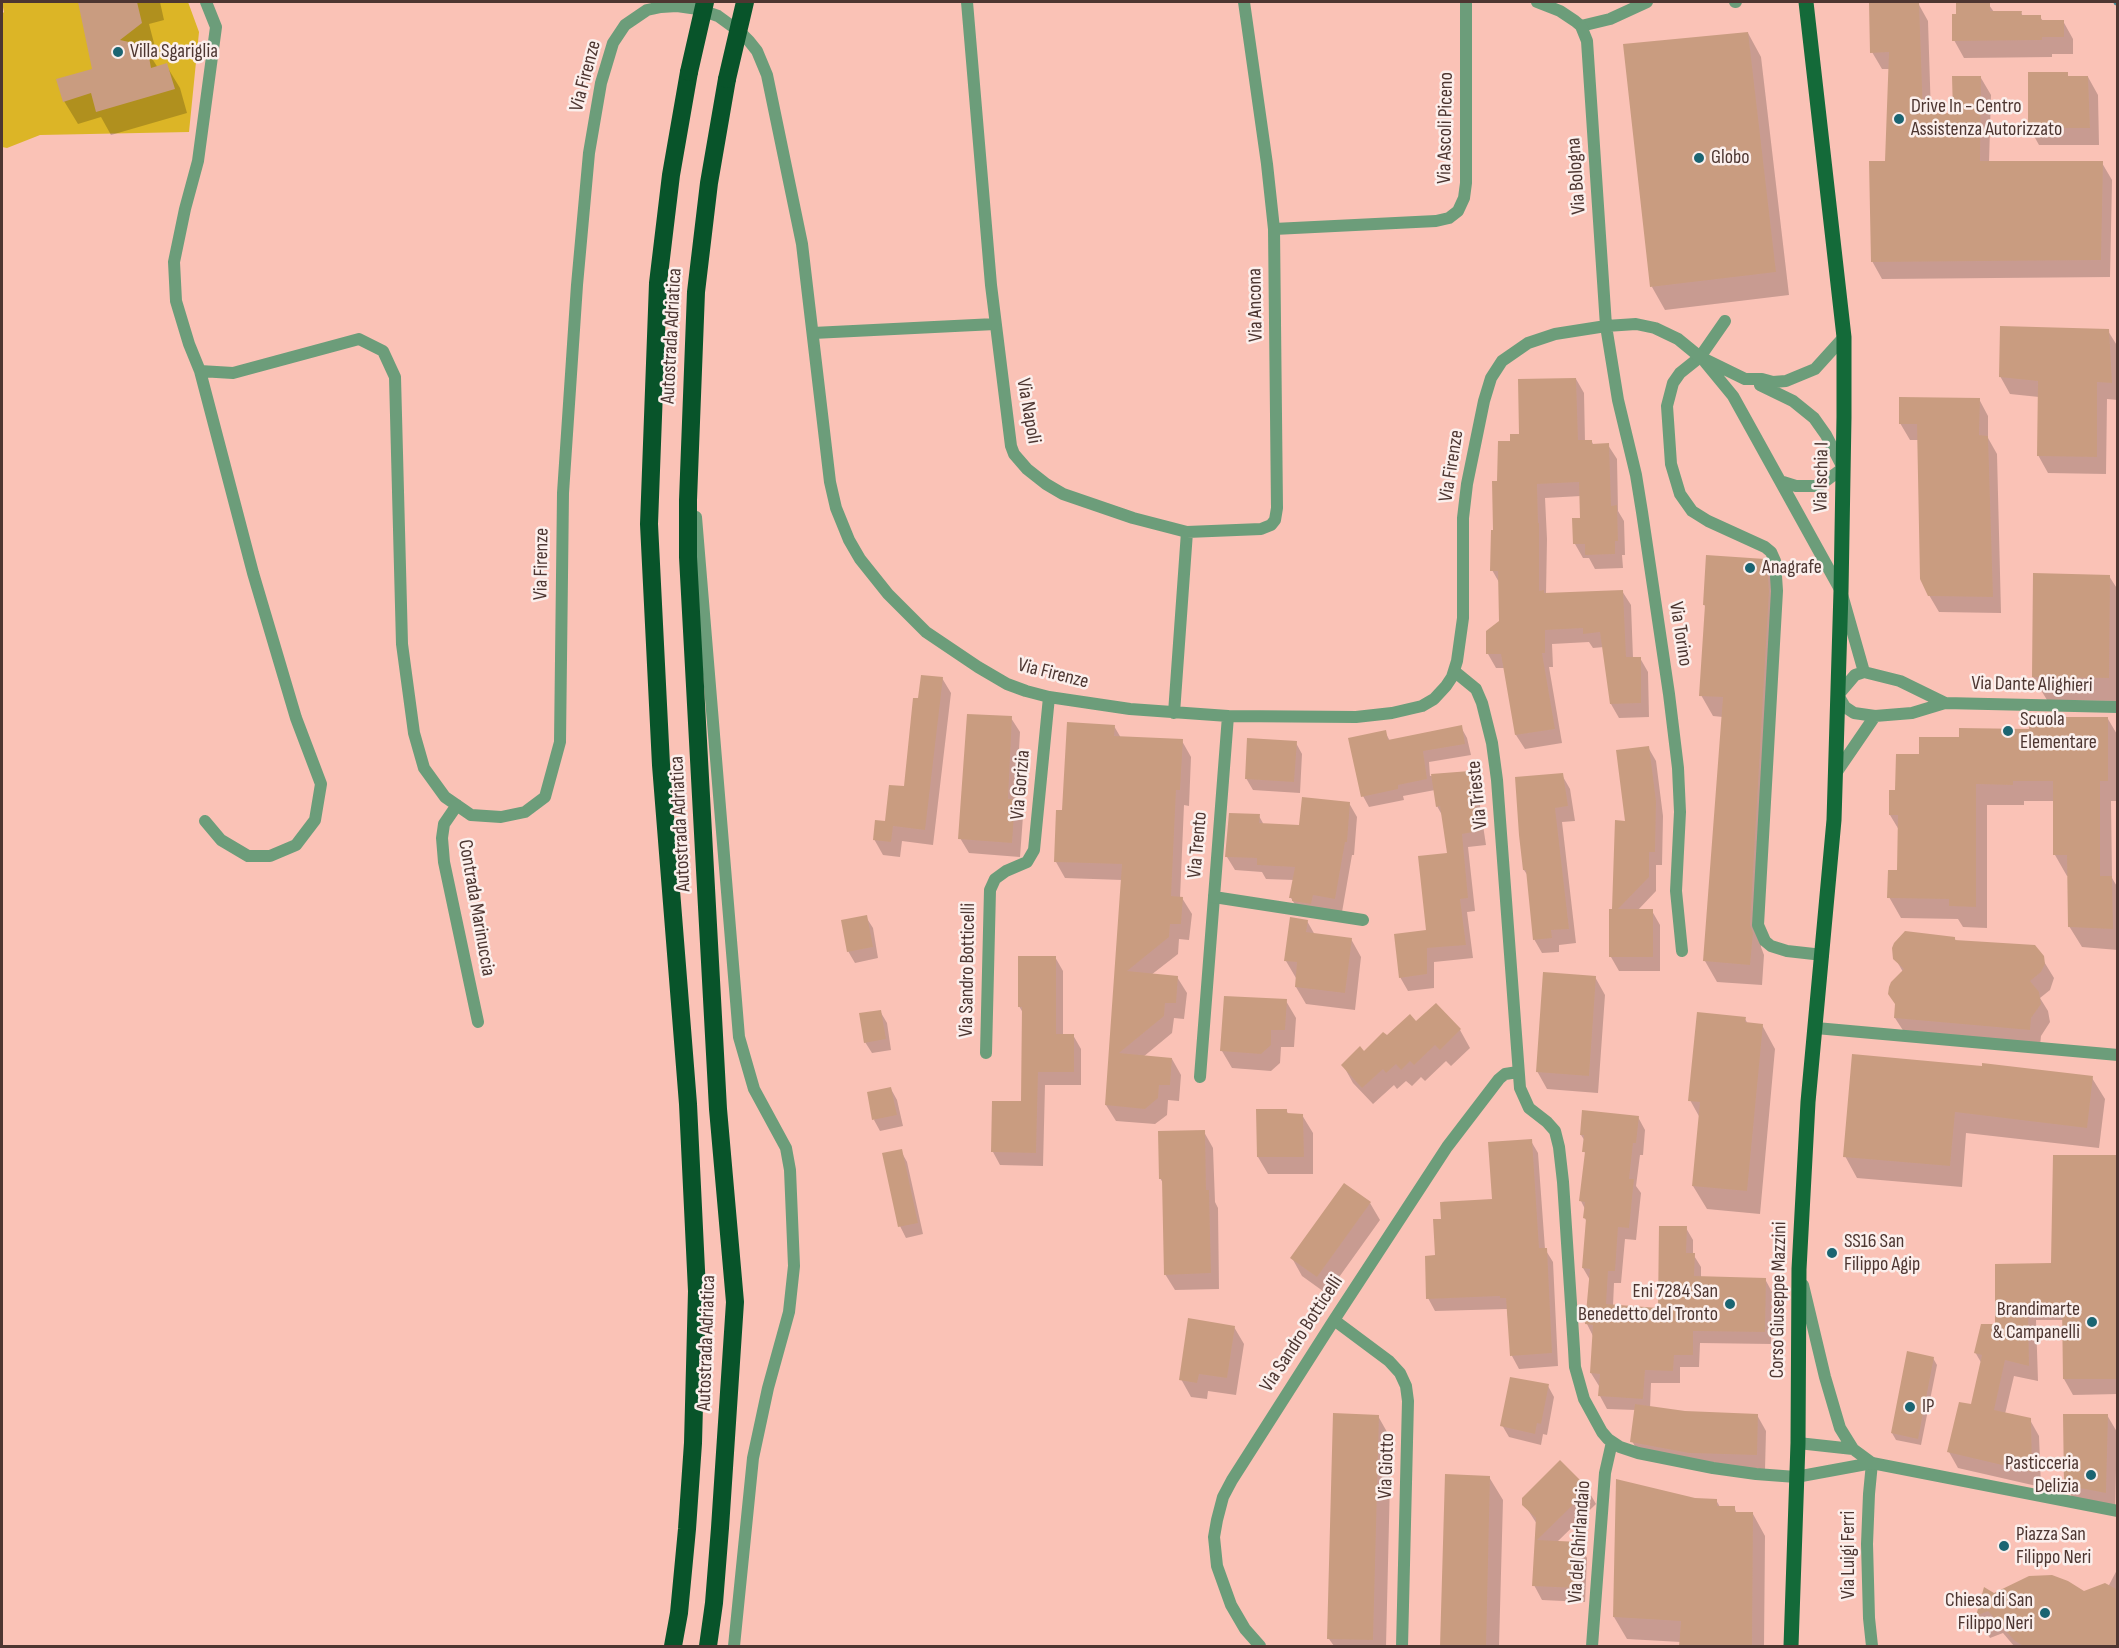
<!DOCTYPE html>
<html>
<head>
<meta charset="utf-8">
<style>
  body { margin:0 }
  #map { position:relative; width:2119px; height:1648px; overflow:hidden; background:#fac2b6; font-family:"Sofia Sans Condensed",sans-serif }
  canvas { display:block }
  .frame { position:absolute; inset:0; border:3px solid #4d3631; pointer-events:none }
</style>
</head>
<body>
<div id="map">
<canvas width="2119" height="1648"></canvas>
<div class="frame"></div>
</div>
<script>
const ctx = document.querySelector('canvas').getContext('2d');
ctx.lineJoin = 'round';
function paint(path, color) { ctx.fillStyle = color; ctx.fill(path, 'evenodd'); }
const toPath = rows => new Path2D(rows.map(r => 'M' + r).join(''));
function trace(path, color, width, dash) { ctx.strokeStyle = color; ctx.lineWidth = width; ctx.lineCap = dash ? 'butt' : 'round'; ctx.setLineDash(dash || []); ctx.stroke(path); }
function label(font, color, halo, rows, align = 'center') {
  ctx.font = font + ' "Sofia Sans Condensed",sans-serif'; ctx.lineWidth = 5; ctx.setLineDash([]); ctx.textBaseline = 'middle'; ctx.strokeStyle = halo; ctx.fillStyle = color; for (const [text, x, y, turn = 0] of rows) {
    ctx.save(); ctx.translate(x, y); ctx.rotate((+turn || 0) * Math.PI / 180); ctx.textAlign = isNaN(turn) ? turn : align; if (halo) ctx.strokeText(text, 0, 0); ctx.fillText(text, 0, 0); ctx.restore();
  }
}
paint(toPath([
  [2,2,188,2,199,32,189,132,40,135,7,148,2,147,2,14,4,12]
]), '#dcb526');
paint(toPath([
  [79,2,160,2,164,20,149,24,155,47,148,52,158,68,166,65,180,88,187,113,111,135,101,117,78,124,64,101,93,70],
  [1870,2,1918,3,1928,21,1931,115,1954,115,1981,78,1991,95,1989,163,2102,163,2112,180,2110,277,1882,279,1872,261,1887,162,1890,69,1882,69,1872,52],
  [1989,5,1994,12,2021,12,2023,17,2040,17,2043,21,2063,21,2073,39,2073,54,2052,54,2052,57,1964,58,1954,40,1957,16],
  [1748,33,1761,57,1789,295,1665,310,1652,287],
  [2069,77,2088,77,2098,95,2099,145,2039,145,2029,127],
  [2108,331,2118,347,2118,400,2107,399,2106,474,2048,473,2038,455,2039,397,2010,394,2000,376],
  [1576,379,1584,393,1585,442,1592,442,1594,446,1608,445,1617,459,1618,511,1624,521,1625,555,1622,555,1623,568,1595,569,1589,558,1583,558,1575,544,1582,519,1581,496,1545,498,1547,539,1546,594,1622,591,1631,605,1633,658,1640,658,1648,672,1649,717,1619,718,1611,704,1604,647,1593,648,1589,642,1552,644,1553,667,1549,667,1562,743,1525,749,1516,735,1505,668,1496,668,1488,654,1500,622,1500,584,1492,570,1499,483,1512,442,1521,436],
  [1979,399,1988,416,1988,438,1997,454,2001,613,1939,612,1929,595,1919,440,1910,440,1900,423],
  [1764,560,1776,581,1780,613,1761,947,1764,955,1762,985,1717,982,1705,961,1723,717,1713,716,1701,695,1706,609,1704,604],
  [2109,576,2118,590,2118,701,2047,700,2033,677],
  [942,678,951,693,933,845,902,841,900,857,883,855,874,839,906,788,920,700],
  [1011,718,1020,732,1016,804,1023,816,1020,857,969,853,960,838],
  [2108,719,2118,736,2118,801,2111,801,2112,878,2118,888,2118,950,2082,947,2069,926,2069,876,2067,876,2055,855,2054,801,2024,801,2024,805,1987,805,1987,928,1963,927,1958,919,1901,918,1889,897,1898,871,1899,830,1890,815,1897,791,1920,756,1960,739],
  [1114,726,1121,738,1182,741,1191,757,1189,806,1184,805,1180,898,1182,898,1192,914,1189,940,1179,939,1178,954,1151,975,1177,977,1187,993,1184,1019,1174,1018,1172,1033,1143,1057,1172,1059,1181,1075,1179,1101,1168,1100,1167,1115,1155,1124,1116,1121,1106,1105,1122,880,1065,878,1056,862,1064,812],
  [1461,727,1467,738,1471,755,1429,762,1430,776,1469,772,1477,786,1486,845,1468,847,1475,911,1467,912,1473,958,1434,962,1434,988,1408,991,1400,977,1428,931,1448,855,1442,815,1437,806,1435,790,1403,796,1404,800,1369,807,1363,796,1385,732,1390,741],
  [1296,743,1302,754,1300,793,1253,790,1246,778],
  [1648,747,1656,761,1663,816,1662,865,1656,865,1656,891,1637,911,1652,911,1660,925,1660,971,1619,971,1611,957,1611,911,1613,911],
  [1562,775,1570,789,1575,821,1562,822,1576,943,1559,945,1559,952,1542,953,1534,939,1528,876,1524,870],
  [1349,803,1357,817,1354,855,1352,855,1342,912,1299,911,1291,898,1294,880,1266,879,1262,872,1235,870,1227,857,1259,816,1264,825,1301,827],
  [866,917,873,928,878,958,855,963,848,951],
  [1307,921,1315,935,1351,939,1361,957,1355,1010,1306,1004,1296,987,1296,978,1286,961],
  [1955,939,1956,941,2043,960,2054,978,2050,990,2040,998,2048,1011,2050,1022,2041,1036,2040,1046,1906,1035,1895,1018,1903,972,1895,958],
  [1055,957,1063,971,1063,1035,1073,1035,1081,1049,1081,1085,1045,1085,1043,1166,1000,1165,993,1152,1022,1103,1023,1013,1019,1006],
  [1595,977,1605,995,1598,1093,1547,1089,1537,1071],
  [1286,1001,1296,1018,1294,1047,1281,1047,1280,1063,1271,1071,1232,1068,1222,1051],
  [1436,1005,1460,1030,1470,1048,1451,1066,1446,1061,1425,1081,1421,1077,1412,1086,1406,1081,1397,1089,1394,1085,1373,1104,1353,1083,1343,1065,1387,1037,1416,1023],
  [880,1011,887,1023,891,1050,872,1053,865,1042],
  [1745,1019,1748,1024,1762,1025,1775,1049,1760,1214,1707,1209,1693,1186,1700,1118,1690,1100],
  [1854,1056,2092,1078,2105,1099,2099,1148,1966,1133,1962,1187,1857,1178,1845,1156],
  [891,1089,897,1100,903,1126,880,1131,874,1120],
  [1286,1110,1289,1115,1302,1115,1313,1133,1313,1174,1268,1174,1258,1157],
  [1638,1117,1645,1130,1643,1155,1640,1155,1636,1186,1641,1193,1636,1240,1625,1239,1621,1283,1614,1283,1613,1306,1659,1309,1686,1228,1693,1240,1693,1254,1701,1267,1701,1278,1765,1279,1772,1292,1771,1344,1700,1343,1699,1367,1680,1367,1680,1383,1651,1383,1650,1408,1685,1413,1757,1415,1766,1431,1765,1470,1641,1457,1632,1441,1636,1410,1607,1409,1600,1396,1601,1386,1599,1386,1591,1373,1593,1336,1587,1324,1590,1280,1583,1268,1587,1223,1585,1218,1585,1209,1581,1201,1586,1155,1584,1151,1585,1141,1581,1135],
  [1204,1132,1213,1148,1215,1202,1218,1208,1219,1289,1175,1290,1165,1274,1163,1183,1160,1178],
  [1531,1141,1538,1153,1545,1249,1553,1262,1558,1366,1519,1369,1512,1356,1507,1309,1435,1311,1428,1298,1443,1220,1493,1201],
  [901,1151,907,1162,923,1234,906,1238,900,1226],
  [2115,1156,2118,1160,2118,1394,2073,1395,2064,1379,2064,1320,2036,1320,2038,1381,2014,1376,2005,1414,2030,1420,2039,1436,2041,1487,1958,1468,1949,1452,1972,1406,1982,1364,1975,1352,1996,1325,2053,1265],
  [1370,1203,1380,1220,1327,1294,1302,1276,1292,1258],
  [1234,1327,1244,1344,1236,1395,1208,1391,1207,1399,1191,1397,1181,1379],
  [1933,1358,1937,1365,1921,1445,1896,1440,1892,1433],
  [1548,1386,1554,1397,1547,1435,1543,1434,1541,1445,1509,1437,1502,1425],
  [2107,1415,2117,1432,2115,1509,2075,1502,2065,1485],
  [1378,1416,1391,1439,1386,1646,1334,1646,1329,1639],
  [1489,1477,1503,1500,1499,1646,1442,1646],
  [1588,1490,1596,1504,1557,1542,1579,1544,1587,1558,1585,1602,1542,1600,1534,1585,1537,1524,1524,1504],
  [1695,1500,1716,1500,1720,1507,1734,1507,1737,1514,1753,1514,1765,1536,1764,1646,1681,1646,1681,1642,1627,1639,1614,1617],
  [2118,1568,2118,1646,2014,1646,2003,1633,1990,1638,1977,1616,1985,1590,1994,1595,2084,1593,2108,1587]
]), '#0003');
trace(toPath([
  [2117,2,2118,2]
]), '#468994', 7);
paint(toPath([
  [78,2,137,2,142,23,120,40,147,46,151,68,167,63,175,89,96,112,91,93,63,102,56,79,92,69],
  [1869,2,1919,2,1923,114,1953,113,1952,76,1981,76,1980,161,2103,161,2101,260,1871,262,1869,161,1885,161,1889,52,1870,53],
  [1956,3,1990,3,1990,11,2022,11,2021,15,2041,15,2041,20,2064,20,2064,37,2042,37,2042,40,1952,41,1952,14,1956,14],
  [1748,32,1776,272,1650,287,1623,44],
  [2028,72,2068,72,2068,76,2088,76,2090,128,2028,128],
  [2000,326,2109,329,2112,383,2097,382,2097,457,2037,456,2038,381,1999,377],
  [1576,378,1578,440,1592,440,1592,444,1609,443,1611,506,1617,505,1618,541,1615,541,1615,554,1585,555,1585,544,1573,544,1572,518,1580,518,1579,482,1537,484,1538,523,1539,523,1539,591,1544,590,1544,593,1623,590,1626,657,1641,657,1641,703,1610,704,1600,632,1583,634,1583,628,1545,630,1545,653,1542,653,1555,729,1515,735,1501,654,1486,654,1486,631,1499,621,1498,571,1490,571,1491,530,1493,530,1492,481,1497,481,1498,441,1510,441,1510,434,1519,434,1518,379],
  [1899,397,1980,398,1979,435,1988,436,1993,597,1928,596,1920,579,1917,424,1899,424],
  [1706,555,1765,559,1767,563,1769,591,1750,925,1753,933,1750,965,1703,961,1723,697,1699,696,1705,605,1703,605],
  [2033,573,2110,575,2109,678,2032,677],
  [921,675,943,677,925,830,893,826,891,842,873,840,875,820,885,821,889,785,904,786,913,698,918,698],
  [967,714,1012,716,1008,799,1015,799,1012,843,958,839],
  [2029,717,2108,717,2108,781,2100,781,2100,876,2112,876,2113,929,2068,927,2067,855,2053,855,2053,781,2013,781,2013,785,1976,784,1976,907,1949,906,1949,899,1887,898,1888,870,1897,870,1898,815,1889,815,1889,790,1895,790,1896,754,1919,754,1919,737,1959,737,1959,728,2029,729],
  [1067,722,1115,725,1114,736,1183,739,1180,790,1176,790,1171,896,1183,897,1181,924,1170,924,1169,937,1127,971,1178,976,1176,1003,1165,1003,1164,1016,1119,1053,1172,1058,1170,1085,1159,1085,1158,1098,1145,1109,1105,1105,1122,864,1054,862,1056,810,1062,810],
  [1462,725,1465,744,1423,751,1427,779,1398,785,1398,789,1361,797,1348,738,1386,730,1388,740],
  [1247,738,1297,741,1294,782,1245,779],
  [1649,746,1656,801,1655,852,1649,852,1649,877,1618,909,1653,909,1653,957,1609,957,1609,909,1612,909,1615,820,1625,821,1616,750],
  [1470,771,1479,831,1462,834,1468,898,1460,899,1466,945,1427,948,1427,974,1399,978,1394,934,1426,930,1418,856,1447,853,1440,806,1436,807,1431,774],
  [1563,773,1568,806,1555,808,1569,929,1551,930,1552,938,1533,940,1526,870,1523,870,1519,835,1515,777],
  [1302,797,1350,802,1347,842,1345,842,1335,899,1313,895,1311,904,1292,901,1292,898,1289,898,1295,867,1257,865,1257,858,1225,857,1229,813,1260,814,1259,823,1299,825],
  [867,915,873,947,847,952,841,920],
  [1290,917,1308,920,1306,932,1352,938,1345,993,1295,987,1297,962,1284,961],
  [1905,931,1955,937,1955,940,2035,945,2044,956,2045,964,2041,972,2030,981,2039,992,2041,1004,2031,1018,2030,1030,1894,1018,1895,1004,1888,994,1889,987,1891,982,1904,969,1893,959,1892,948,1894,943],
  [1018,956,1056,956,1056,1034,1074,1034,1074,1072,1038,1072,1036,1153,991,1152,992,1101,1021,1101,1022,1007,1018,1007],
  [1543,972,1596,976,1589,1076,1536,1072],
  [1224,996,1287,999,1285,1030,1271,1030,1271,1045,1261,1054,1220,1051],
  [1436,1003,1461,1029,1440,1050,1435,1045,1414,1065,1410,1061,1401,1070,1396,1064,1386,1073,1383,1069,1362,1088,1341,1065,1360,1046,1364,1051,1383,1032,1387,1035,1410,1014,1416,1021],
  [881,1010,886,1039,864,1043,859,1013],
  [1697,1012,1746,1017,1745,1022,1763,1024,1747,1191,1692,1186,1700,1102,1688,1101],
  [1852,1054,1982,1066,1982,1063,2093,1076,2087,1128,1955,1112,1950,1166,1843,1157],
  [891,1087,897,1115,872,1120,867,1092],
  [1256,1109,1287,1109,1287,1113,1303,1114,1304,1157,1257,1157],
  [1582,1110,1639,1116,1636,1143,1633,1143,1629,1179,1634,1179,1629,1228,1618,1227,1615,1271,1608,1271,1606,1304,1658,1308,1659,1226,1687,1226,1686,1253,1695,1253,1694,1276,1766,1278,1765,1332,1693,1331,1693,1355,1674,1355,1673,1371,1645,1370,1643,1399,1598,1396,1600,1374,1590,1373,1593,1325,1585,1324,1590,1269,1582,1268,1586,1219,1583,1218,1585,1202,1579,1201,1585,1152,1582,1152,1584,1135,1580,1135],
  [1205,1130,1206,1190,1209,1190,1211,1273,1164,1275,1162,1179,1159,1179,1158,1131],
  [1532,1139,1539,1248,1547,1248,1552,1353,1510,1356,1506,1298,1500,1298,1500,1296,1426,1299,1425,1256,1435,1255,1433,1219,1441,1219,1440,1202,1492,1199,1488,1142],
  [902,1149,918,1223,898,1227,882,1153],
  [2053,1155,2116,1155,2117,1379,2063,1379,2062,1305,2028,1305,2029,1366,2005,1360,1994,1410,2031,1418,2032,1472,1947,1452,1959,1402,1971,1404,1982,1355,1974,1353,1981,1324,1995,1324,1995,1264,2051,1263],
  [1344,1183,1371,1202,1317,1277,1290,1258],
  [1188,1318,1235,1326,1227,1378,1199,1374,1197,1383,1179,1380],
  [1907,1351,1934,1357,1918,1439,1891,1433],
  [1510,1377,1549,1384,1541,1424,1537,1423,1535,1434,1500,1426],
  [1635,1404,1685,1411,1758,1414,1757,1455,1689,1453,1630,1442],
  [1333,1413,1379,1415,1373,1640,1327,1639],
  [2063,1414,2108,1414,2106,1493,2064,1485],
  [1560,1460,1589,1489,1537,1540,1580,1542,1577,1588,1532,1586,1536,1518,1522,1505,1522,1498],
  [1445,1474,1490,1476,1486,1647,1440,1647],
  [1616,1479,1695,1498,1717,1499,1717,1506,1735,1506,1735,1512,1753,1512,1752,1647,1679,1647,1681,1621,1613,1617],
  [2052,1575,2068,1581,2084,1591,2105,1583,2118,1590,2118,1647,2025,1647,2015,1641,1988,1611,1976,1616,1984,1587,1994,1593,2029,1576]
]), '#c99c80');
trace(toPath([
  [1735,2,1736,2],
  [1581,26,1610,19,1647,2],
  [1725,321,1700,357,1680,373,1673,383,1667,406,1671,464,1680,494,1692,511,1708,521,1765,547,1771,552,1775,561,1777,591,1758,925,1765,941,1771,946,1787,951,1823,955],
  [696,517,739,1037,754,1089,786,1148,790,1170,794,1266,789,1312,768,1388,753,1458,734,1646],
  [1200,1077,1214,897]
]), '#6c9d7a', 12);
trace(toPath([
  [206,2,216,27,198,161,185,209,174,262,176,301,189,344,200,371,233,373,359,339,383,351,395,377,402,644,414,733,424,768,445,797,471,815,501,817,525,812,545,797,560,742,563,493,577,285,589,153,601,83,613,43,625,25,647,10,661,7,677,6,698,9,718,16,740,32,749,41,757,51,767,75,802,244,830,482,836,508,849,540,860,559,888,594,926,632,978,667,1007,684,1026,691,1049,697,1130,709,1228,716,1356,717,1392,713,1422,706,1434,699,1446,686,1452,677,1457,661,1463,618,1463,518,1467,484,1484,401,1491,378,1502,361,1528,343,1555,334,1606,326,1636,324,1655,328,1678,339,1700,357,1745,379,1762,379,1773,382,1786,381,1815,369,1844,337],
  [967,2,991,285,1011,446,1014,454,1027,469,1046,484,1063,494,1133,518,1187,532,1174,713],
  [1537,2,1560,11,1575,21,1581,26,1587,41,1606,326,1618,400,1636,475,1642,512,1669,694,1678,768,1680,812,1676,891,1682,951],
  [1274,229,1436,221,1449,218,1458,211,1464,198,1466,183,1466,2],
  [813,333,995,324],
  [1705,362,1733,396,1841,591,1864,672,1900,681,1945,703],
  [200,371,253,573,296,718,321,784,315,820,296,845,270,856,248,856,221,840,205,821],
  [1760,385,1793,401,1814,418,1826,435,1843,468,1819,486,1796,486,1780,481],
  [1187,532,1261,529,1271,525,1275,520,1277,508,1274,229,1267,164,1244,2],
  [1454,671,1476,689,1482,703,1492,743,1497,780,1520,1088,1529,1108,1547,1122,1555,1131,1559,1147,1563,1182,1574,1349,1575,1367,1584,1399,1602,1432,1608,1439,1620,1447,1638,1453,1713,1468,1756,1474,1796,1477],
  [1864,672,1855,675,1838,695,1845,707,1854,713,1875,716],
  [1228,716,1214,897,1363,920],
  [1836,773,1875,716,1912,713,1945,703,2118,707],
  [457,805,444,824,442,838,444,862,478,1022],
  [1816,1028,2118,1055],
  [986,1053,990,890,995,879,1006,871,1027,862,1034,850,1049,697],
  [1334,1320,1389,1361,1400,1373,1406,1386,1408,1401,1402,1646],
  [1260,1646,1245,1629,1231,1605,1217,1566,1214,1537,1217,1520,1223,1497,1232,1480,1334,1320,1447,1147,1499,1079,1505,1074,1518,1072],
  [1592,1646,1605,1473,1612,1442],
  [1872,1646,1869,1618,1867,1544,1869,1494,1872,1463]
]), '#6c9d7a', 12);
trace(toPath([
  [1803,1285,1825,1377,1840,1428,1853,1449,1872,1463],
  [1798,1443,1853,1449],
  [1796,1477,1872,1463,2118,1511]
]), '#6c9d7a', 12);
trace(toPath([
  [1791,1646,1798,1443,1799,1269,1808,1102,1834,820,1841,591,1844,417,1844,337,1806,2]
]), '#146a39', 15);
trace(toPath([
  [673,1646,679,1613,687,1529,693,1443,697,1291,688,1104,661,765,649,524,658,283,671,175,689,72],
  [708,1646,714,1603,720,1528,735,1302,718,1109,688,557,688,500,696,292,709,183,727,79]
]), '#08542a', 18);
trace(toPath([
  [689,72,705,2],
  [727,79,745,2]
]), '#08542a', 18);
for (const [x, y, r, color] of [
  [118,52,6,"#1b6572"],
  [1899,119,6,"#1b6572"],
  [1699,158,6,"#1b6572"],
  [1750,568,6,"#1b6572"],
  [2008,731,6,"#1b6572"],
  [1832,1253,6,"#1b6572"],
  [1730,1304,6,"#1b6572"],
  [2092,1322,6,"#1b6572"],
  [1910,1407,6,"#1b6572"],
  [2091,1475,6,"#1b6572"],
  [2004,1546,6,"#1b6572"],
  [2045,1613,6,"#1b6572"]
]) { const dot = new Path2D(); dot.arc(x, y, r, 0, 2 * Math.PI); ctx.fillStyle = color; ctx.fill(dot); trace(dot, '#fbefec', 2); }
label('20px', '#4d3631', '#fbefec', [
  ["Villa Sgariglia",130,52],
  ["Drive In - Centro",1911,107],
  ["Assistenza Autorizzato",1911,130],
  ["Globo",1711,158],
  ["Anagrafe",1762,568],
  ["Scuola",2020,720],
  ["Elementare",2020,743],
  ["SS16 San",1844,1242],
  ["Filippo Agip",1844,1265],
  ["Eni 7284 San",1718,1292,"right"],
  ["Benedetto del Tronto",1718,1315,"right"],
  ["Brandimarte",2080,1310,"right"],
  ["& Campanelli",2080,1333,"right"],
  ["IP",1922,1407],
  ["Pasticceria",2079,1464,"right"],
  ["Delizia",2079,1487,"right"],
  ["Piazza San",2016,1535],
  ["Filippo Neri",2016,1558],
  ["Chiesa di San",2033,1601,"right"],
  ["Filippo Neri",2033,1624,"right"]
], 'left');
label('20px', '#4d3631', '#fbefec', [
  ["Via Firenze",586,76,-75],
  ["Via Ascoli Piceno",1446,128,-89],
  ["Via Bologna",1577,176,-94],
  ["Via Ancona",1256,305,-91],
  ["Autostrada Adriatica",672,336,-87],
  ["Via Napoli",1028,411,80],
  ["Via Firenze",1452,466,-81],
  ["Via Ischia I",1822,477,-89],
  ["Via Firenze",542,564,-89],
  ["Via Torino",1680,634,81],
  ["Via Firenze",1053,674,14],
  ["Via Dante Alighieri",2032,685,1],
  ["Via Gorizia",1021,785,-85],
  ["Via Trieste",1478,795,-96],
  ["Autostrada Adriatica",681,824,-93],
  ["Via Trento",1198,845,-85],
  ["Contrada Marinuccia",476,908,80],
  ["Via Sandro Botticelli",968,970,-89],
  ["Corso Giuseppe Mazzini",1779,1300,-89],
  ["Via Sandro Botticelli",1302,1334,-57],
  ["Autostrada Adriatica",707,1343,-88],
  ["Via Giotto",1387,1466,-88],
  ["Via del Ghirlandaio",1580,1542,-86],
  ["Via Luigi Ferri",1849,1555,-90]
]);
</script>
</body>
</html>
